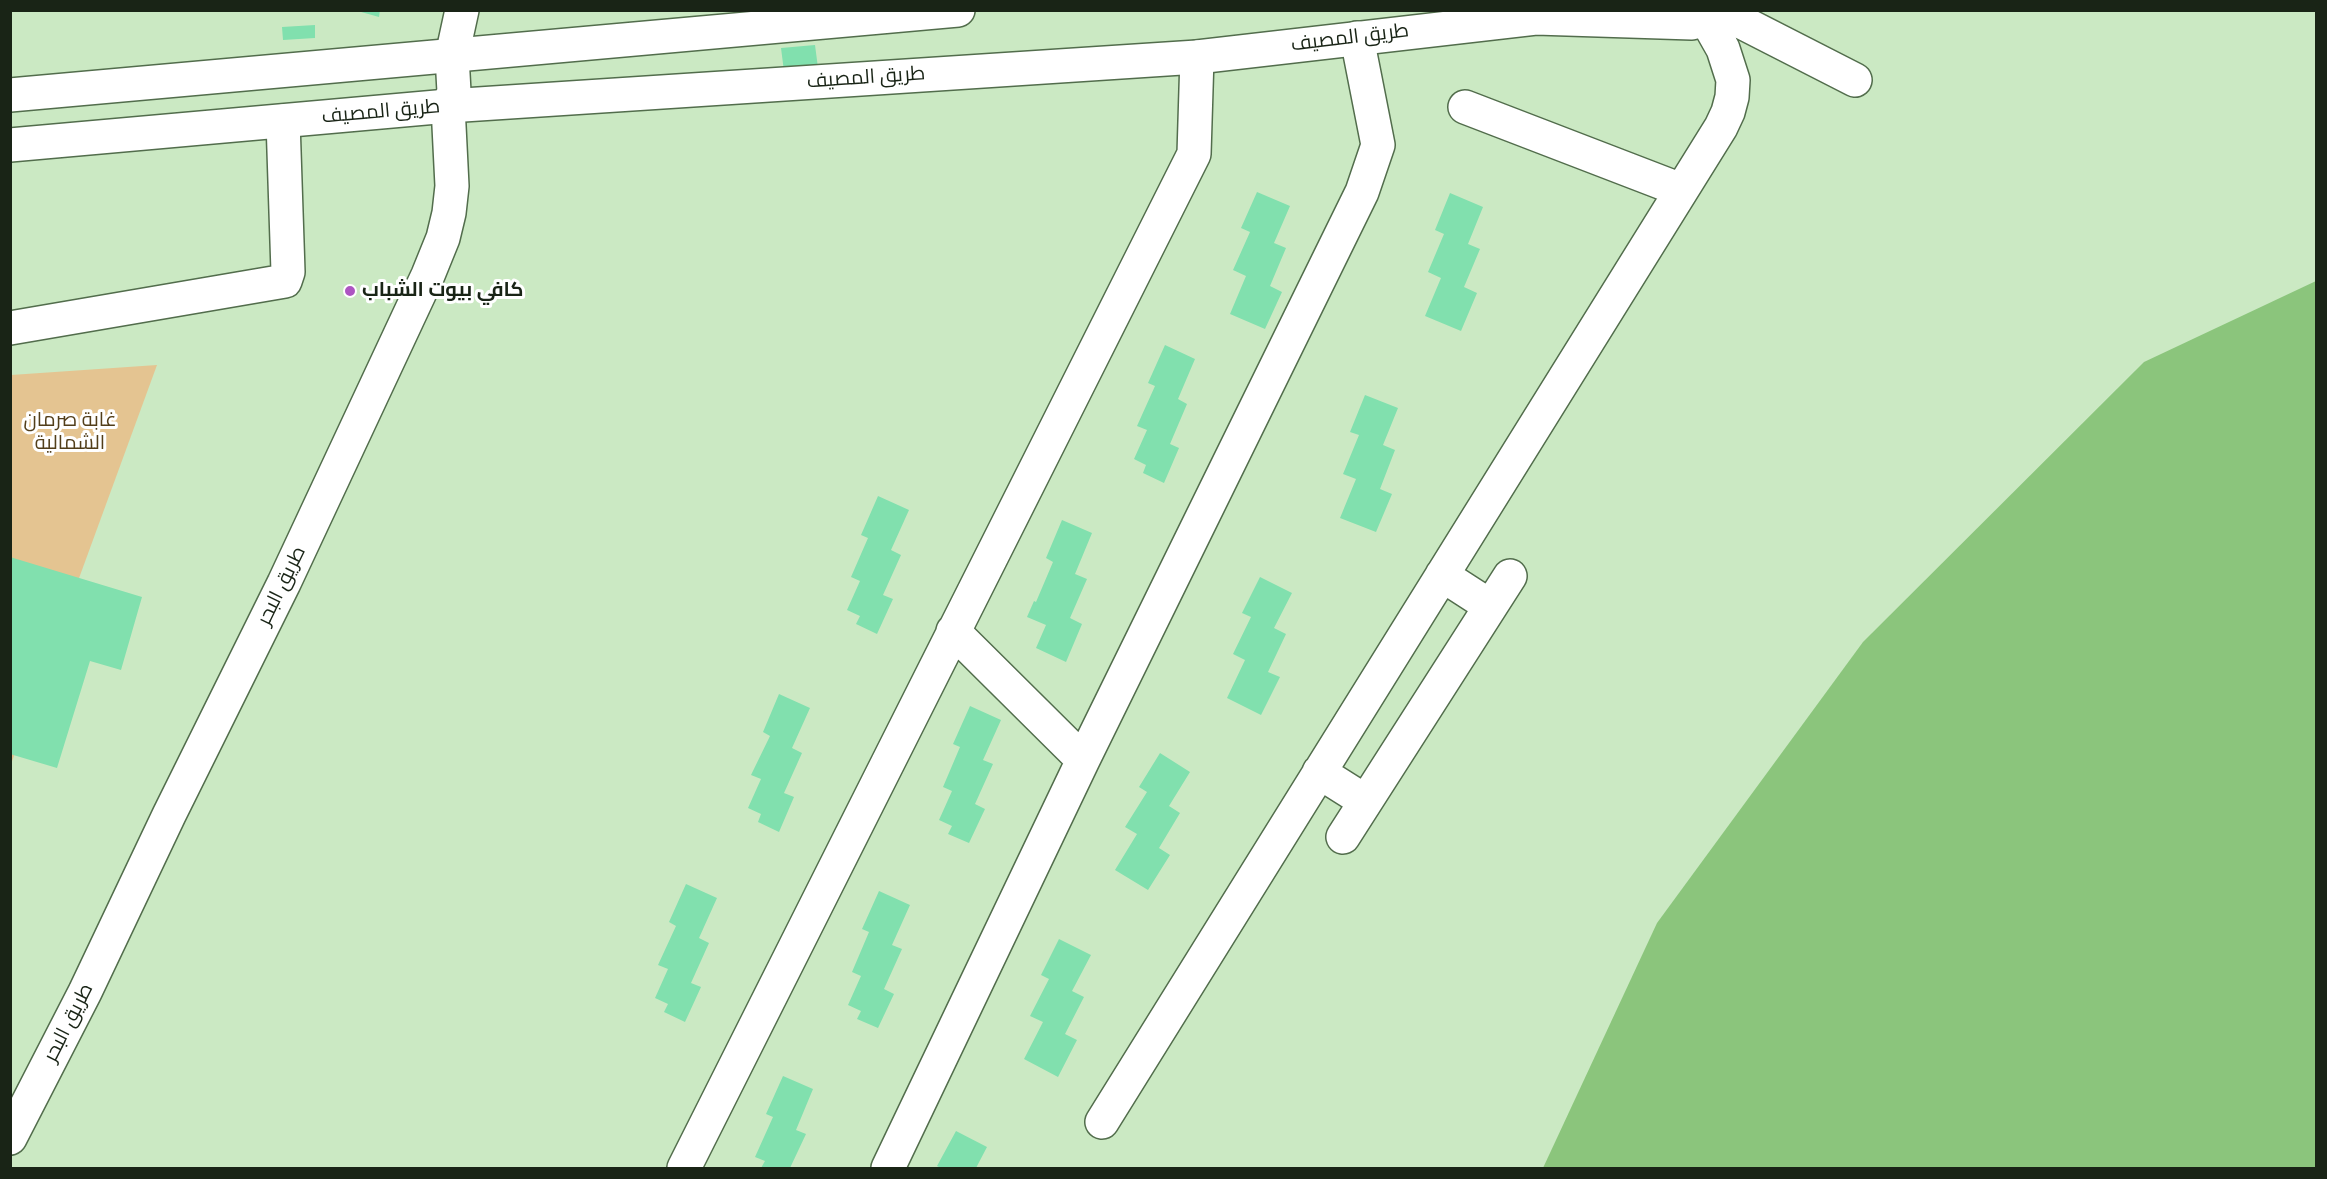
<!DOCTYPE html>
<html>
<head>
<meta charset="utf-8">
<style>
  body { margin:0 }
  #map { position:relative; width:2327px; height:1179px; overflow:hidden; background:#cbe9c3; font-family:"Archivo Narrow",sans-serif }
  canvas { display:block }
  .frame { position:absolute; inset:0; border:12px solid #192416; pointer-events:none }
</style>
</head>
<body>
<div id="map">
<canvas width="2327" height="1179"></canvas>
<div class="frame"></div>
</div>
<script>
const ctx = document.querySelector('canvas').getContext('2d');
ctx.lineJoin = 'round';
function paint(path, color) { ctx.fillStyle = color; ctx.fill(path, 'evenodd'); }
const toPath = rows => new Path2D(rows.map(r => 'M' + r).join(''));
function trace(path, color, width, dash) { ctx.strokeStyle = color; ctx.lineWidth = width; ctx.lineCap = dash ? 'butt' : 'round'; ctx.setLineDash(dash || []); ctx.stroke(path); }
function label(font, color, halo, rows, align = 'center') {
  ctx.font = font + ' "Archivo Narrow",Cairo,sans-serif'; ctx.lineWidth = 6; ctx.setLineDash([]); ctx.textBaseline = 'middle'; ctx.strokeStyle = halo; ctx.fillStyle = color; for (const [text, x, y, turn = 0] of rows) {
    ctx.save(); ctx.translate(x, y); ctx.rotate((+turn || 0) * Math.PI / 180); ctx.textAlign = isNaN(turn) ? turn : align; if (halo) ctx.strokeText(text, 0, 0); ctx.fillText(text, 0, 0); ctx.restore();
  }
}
paint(toPath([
  [157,365,11,764,11,375]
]), '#e4c491');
paint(toPath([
  [2316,281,2316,1168,1543,1168,1657,923,1863,642,2144,362]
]), '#8bc57c');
paint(toPath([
  [354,10,380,10,379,17],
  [315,25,315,38,283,40,282,27],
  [815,45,820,83,786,87,781,48],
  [1257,192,1290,206,1274,243,1286,248,1270,286,1282,292,1265,329,1230,314,1246,276,1233,270,1250,232,1241,228],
  [1450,193,1483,207,1468,244,1480,249,1464,287,1477,293,1461,331,1425,316,1441,278,1428,272,1444,234,1435,230],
  [1165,345,1195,359,1178,399,1187,404,1170,444,1179,448,1164,483,1143,473,1146,465,1134,459,1147,430,1137,426,1155,386,1148,383],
  [1365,395,1398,408,1383,445,1395,450,1380,489,1392,494,1376,532,1340,518,1356,479,1343,474,1359,435,1350,432],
  [878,496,909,510,891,550,901,555,883,595,893,599,877,634,856,624,860,616,847,610,860,581,851,577,868,538,861,535],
  [1062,520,1092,533,1075,574,1087,579,1070,618,1082,624,1066,662,1036,648,1046,625,1027,617,1034,601,1036,602,1053,562,1046,558],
  [10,557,142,597,121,670,90,661,57,768,10,754],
  [1260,577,1292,593,1274,628,1286,634,1268,672,1280,677,1261,715,1227,698,1245,660,1233,654,1251,617,1242,613],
  [779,694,810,708,792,748,802,753,784,793,794,797,779,832,758,822,761,814,748,808,761,779,751,775,770,736,763,732],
  [970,706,1001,720,983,760,993,764,975,804,985,809,969,843,948,834,952,826,939,820,952,791,943,787,960,747,953,744],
  [1160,753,1190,772,1169,806,1180,813,1159,848,1170,855,1148,890,1115,870,1137,834,1125,827,1147,792,1139,787],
  [686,884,717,898,699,938,709,943,691,983,701,987,685,1022,664,1012,668,1004,655,998,668,969,658,965,676,926,669,922],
  [879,891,910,905,892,945,902,949,884,989,894,994,878,1028,857,1019,861,1011,848,1005,861,976,852,972,869,932,862,929],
  [1059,939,1091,955,1072,991,1084,997,1065,1034,1077,1040,1058,1077,1024,1059,1043,1022,1030,1016,1049,979,1041,975],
  [783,1076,813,1089,796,1130,806,1134,790,1168,761,1168,765,1161,755,1157,773,1117,766,1114],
  [956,1131,987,1147,976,1168,941,1168,937,1166]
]), '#81e0ae');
const minor = toPath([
  [1718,10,1855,80],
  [1465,107,1681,190],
  [10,328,285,281,288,272,283,121],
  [1442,575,1490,606],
  [953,631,1083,760],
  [1319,772,1365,801],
  [1343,837,1510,576],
  [1102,1122,1721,127,1728,112,1732,97,1733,80,1723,49,1706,19],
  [10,1138,85,992,169,815,284,583,428,275,443,238,449,213,452,186,448,106,454,92,452,56,462,10],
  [684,1168,1194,154,1197,57],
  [888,1168,1083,760,1362,192,1378,145,1357,38]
]);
const major = toPath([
  [10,95,958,10],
  [10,145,448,106,1197,57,1536,18,1692,23,1706,19,1717,10]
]);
trace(minor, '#526d4c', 36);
trace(major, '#526d4c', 36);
trace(minor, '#fff', 33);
trace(major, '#fff', 33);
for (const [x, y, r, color] of [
  [350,291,6,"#ad55c2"]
]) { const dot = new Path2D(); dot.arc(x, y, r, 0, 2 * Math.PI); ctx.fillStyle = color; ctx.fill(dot); trace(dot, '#fff', 2); }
label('20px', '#192416', '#fff', [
  ["طريق المصيف",1350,38,-7],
  ["طريق المصيف",866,78,-4],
  ["طريق المصيف",381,112,-5],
  ["طريق البحر",282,586,-64],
  ["طريق البحر",69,1023,-63]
]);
label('bold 20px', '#192416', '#fff', [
  ["كافي بيوت الشباب",362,291]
], 'left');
label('20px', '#523e1a', '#fff', [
  ["غابة صرمان",70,421],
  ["الشمالية",70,444]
]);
</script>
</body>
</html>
